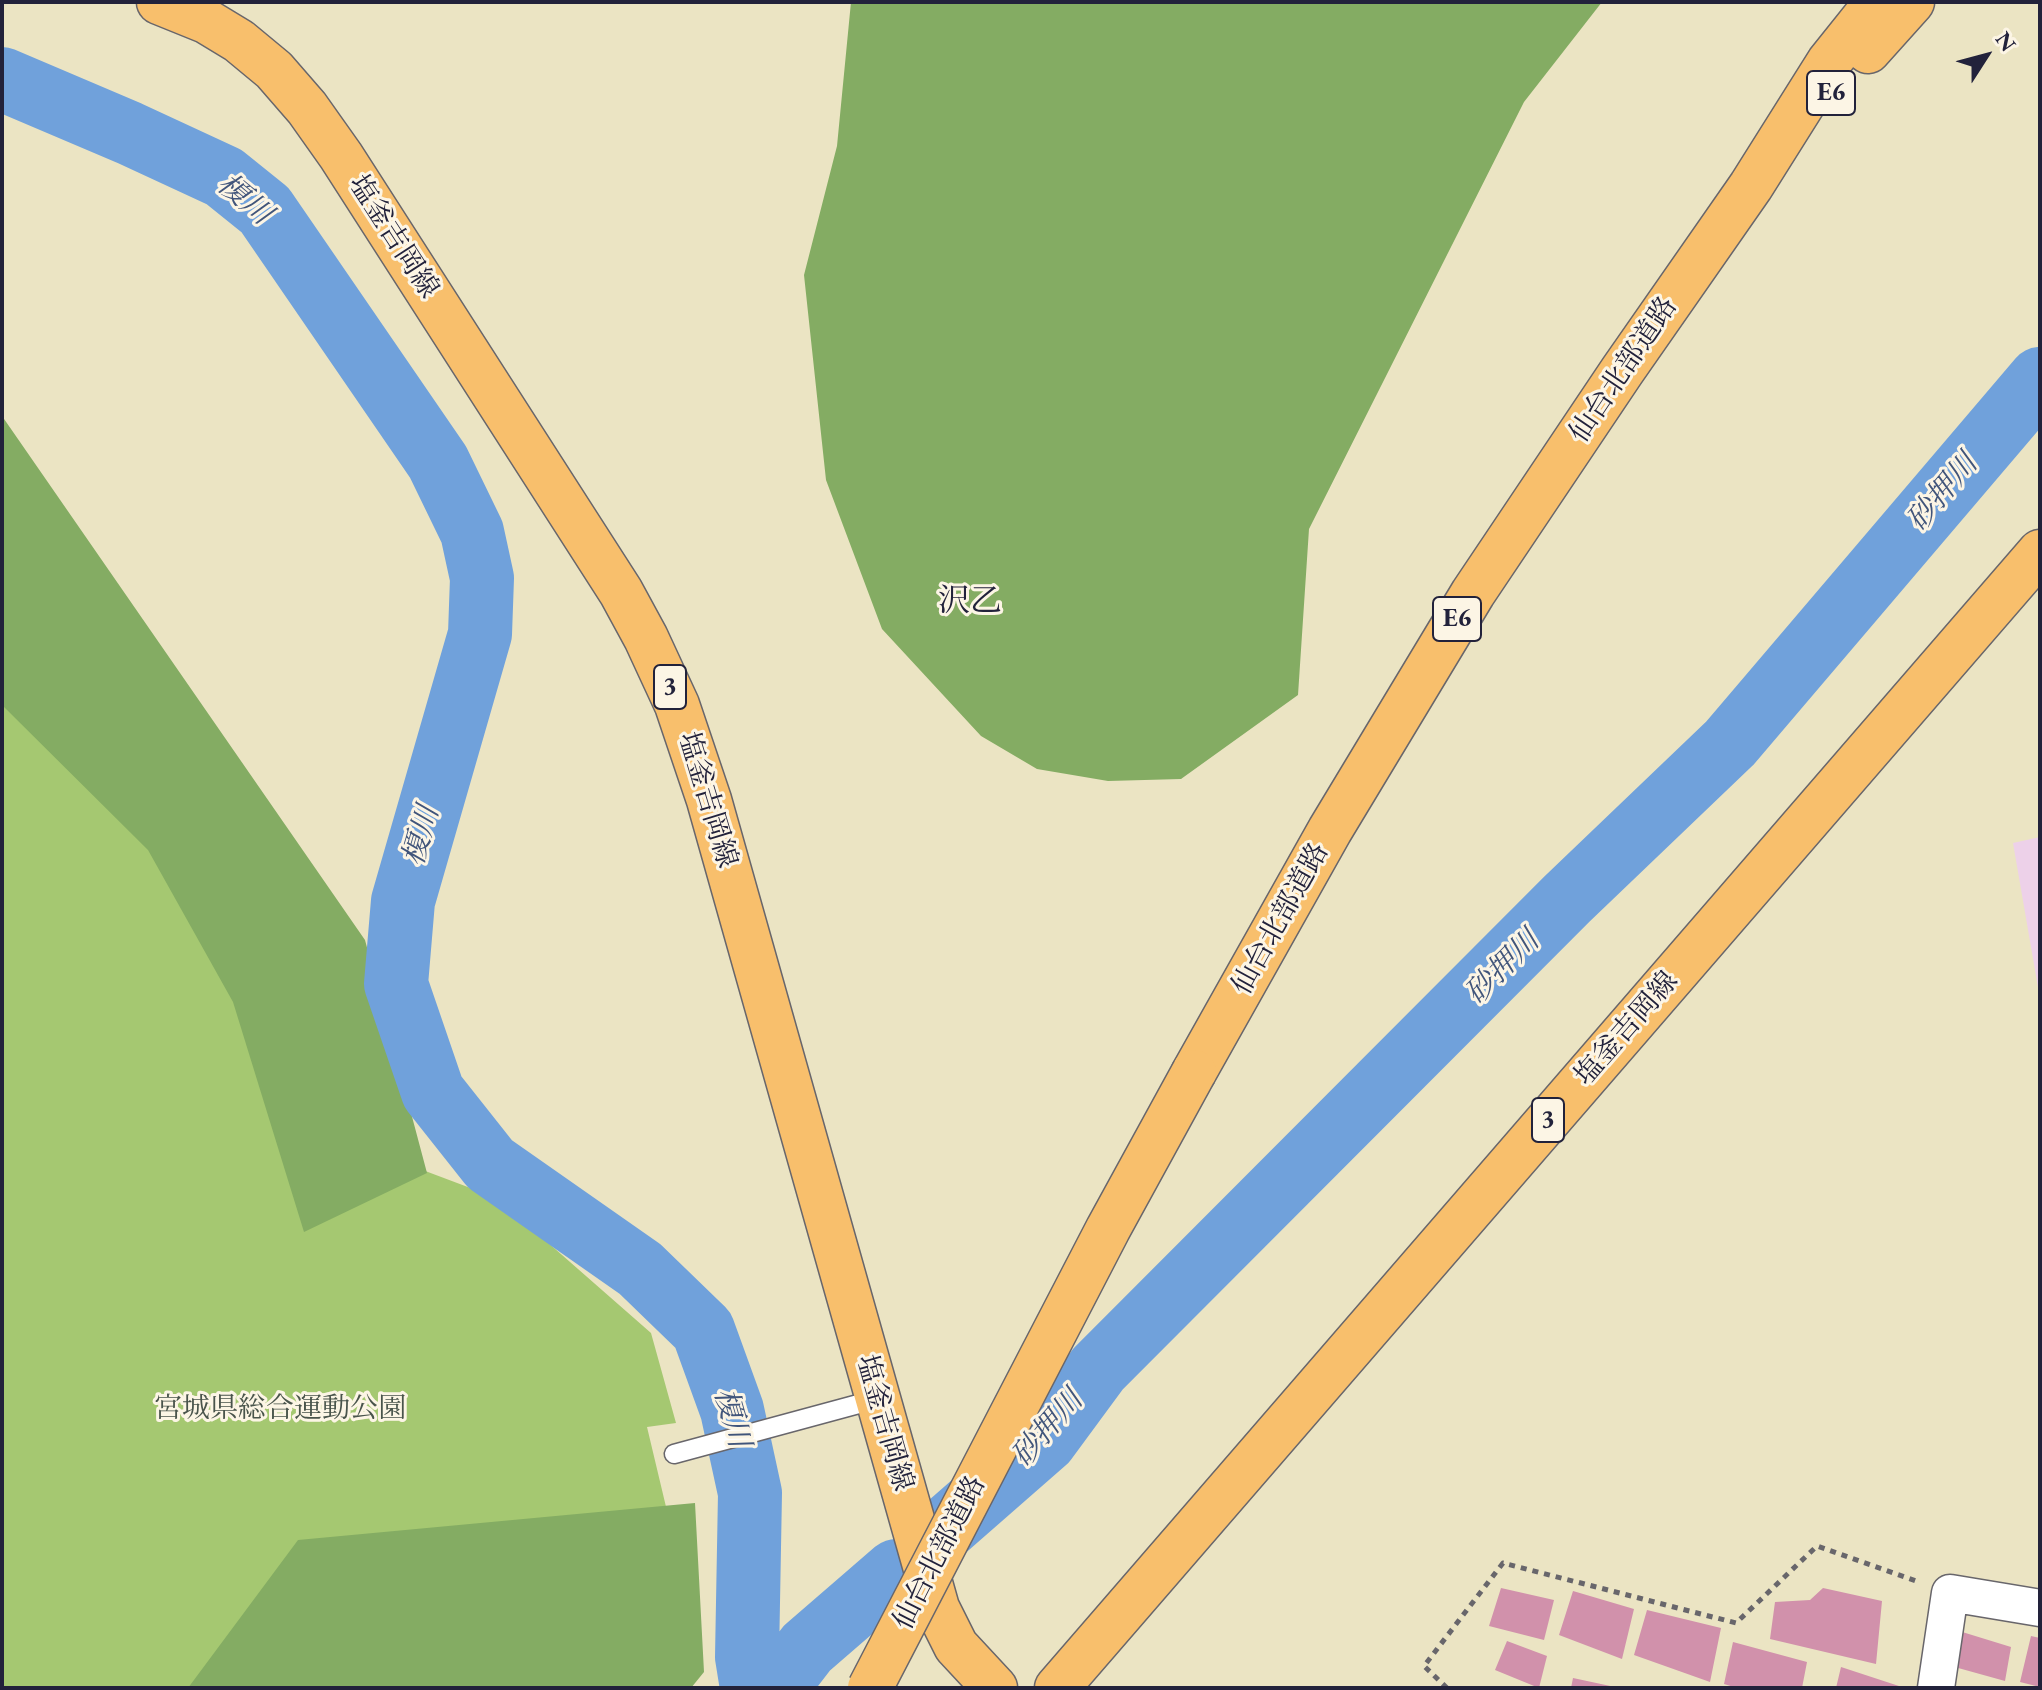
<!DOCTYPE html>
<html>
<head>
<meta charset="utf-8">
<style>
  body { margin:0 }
  #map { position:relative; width:2042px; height:1690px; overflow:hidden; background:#ebe4c3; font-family:"EB Garamond",serif }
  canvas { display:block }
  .frame { position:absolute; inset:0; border:4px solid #22223b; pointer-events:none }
  .north { position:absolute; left:1946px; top:16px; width:80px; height:80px; -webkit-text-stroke:6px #fcf5e5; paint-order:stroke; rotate:54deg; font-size:22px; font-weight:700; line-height:32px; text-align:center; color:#22223b }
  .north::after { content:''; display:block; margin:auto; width:28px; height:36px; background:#22223b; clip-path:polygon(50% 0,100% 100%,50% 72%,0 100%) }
</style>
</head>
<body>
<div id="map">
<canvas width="2042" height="1690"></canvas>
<div class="frame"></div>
<div class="north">N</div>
</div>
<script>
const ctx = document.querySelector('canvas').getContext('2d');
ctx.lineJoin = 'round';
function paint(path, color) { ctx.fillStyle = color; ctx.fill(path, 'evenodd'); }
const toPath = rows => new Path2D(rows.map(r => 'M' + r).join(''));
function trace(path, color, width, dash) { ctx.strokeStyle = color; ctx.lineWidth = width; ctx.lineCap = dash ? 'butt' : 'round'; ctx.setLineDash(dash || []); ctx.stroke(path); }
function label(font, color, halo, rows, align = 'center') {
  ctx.font = font + ' "EB Garamond","Noto Serif JP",serif'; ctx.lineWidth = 6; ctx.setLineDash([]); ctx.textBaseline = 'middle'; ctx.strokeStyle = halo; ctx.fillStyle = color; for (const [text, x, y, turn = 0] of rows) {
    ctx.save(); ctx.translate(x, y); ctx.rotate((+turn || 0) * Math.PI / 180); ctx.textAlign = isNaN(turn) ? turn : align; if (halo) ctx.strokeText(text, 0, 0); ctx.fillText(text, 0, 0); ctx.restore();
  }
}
paint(toPath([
  [2040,837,2040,999,2013,843]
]), '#edd1e9');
paint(toPath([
  [2,443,412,1166,497,1198,651,1333,676,1423,647,1427,667,1511,676,1688,2,1688]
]), '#a5c871');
paint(toPath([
  [851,2,1602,2,1524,102,1309,529,1298,695,1181,779,1108,781,1037,769,981,736,882,629,826,480,804,275,837,146],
  [2,416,365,940,427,1173,304,1232,233,1002,148,850,2,705],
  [695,1503,704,1672,691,1688,188,1688,298,1540]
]), '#84ac63');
trace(toPath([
  [2,79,129,133,224,177,265,210,438,462,472,532,482,578,480,634,403,901,396,984,433,1092,490,1164,640,1269,703,1330,732,1410,750,1493,747,1657,752,1688],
  [941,1532,1045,1441,1098,1369,1567,899,1730,743,2040,379],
  [776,1688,807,1648,896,1571]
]), '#70a1db', 64);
paint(toPath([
  [1501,1588,1554,1600,1544,1640,1489,1626],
  [1823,1588,1882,1601,1876,1664,1770,1639,1775,1602,1810,1600],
  [1573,1591,1634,1609,1622,1659,1559,1635],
  [1647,1610,1721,1628,1710,1682,1634,1655],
  [1959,1631,2011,1647,2005,1681,1951,1666],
  [2031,1636,2040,1638,2040,1687,2020,1682],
  [1507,1641,1547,1656,1539,1688,1495,1670],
  [1733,1642,1807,1662,1802,1688,1737,1688,1724,1684],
  [1841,1667,1902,1687,1902,1688,1836,1688],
  [1573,1678,1615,1687,1615,1688,1571,1688]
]), '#d191ab');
const service = toPath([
  [674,1454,877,1399]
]);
const minor = toPath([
  [1936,1688,1950,1593,2040,1608]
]);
const primary = toPath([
  [159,2,206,21,239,41,274,70,307,108,341,156,621,592,646,638,677,705,709,800,937,1608,956,1646,995,1688],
  [1057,1688,2040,552]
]);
const motorway = toPath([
  [1868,51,1912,2],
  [1194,1072,1330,830,1473,593,1622,371,1751,186,1829,62,1877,2]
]);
trace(service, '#68666b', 21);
trace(minor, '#68666b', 39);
trace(primary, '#68666b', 47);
trace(motorway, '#68666b', 47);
trace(toPath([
  [1447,1688,1424,1666,1503,1563,1736,1623,1817,1546,1919,1582]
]), '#68666b', 5, [6, 6]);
trace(service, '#fff', 18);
trace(minor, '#fff', 36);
trace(primary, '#f8bf6c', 44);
trace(motorway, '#f8bf6c', 44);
const motorwayBridge = toPath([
  [870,1688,1108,1229,1194,1072]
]);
trace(motorwayBridge, '#68666b', 47, []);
trace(motorwayBridge, '#f8bf6c', 44);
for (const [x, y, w] of [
  [1831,93,48],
  [1457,619,48],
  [670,687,32],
  [1548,1120,32]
]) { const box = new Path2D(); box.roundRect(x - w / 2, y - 22, w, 44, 6); ctx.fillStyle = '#fcf5e5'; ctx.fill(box); trace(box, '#22223b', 2); }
label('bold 26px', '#22223b', null, [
  ["E6",1831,93],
  ["E6",1457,619],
  ["3",670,687],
  ["3",1548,1120]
]);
label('28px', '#22223b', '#fcf5e5', [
  ["塩釜吉岡線",393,237,57],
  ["仙台北部道路",1624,370,-56],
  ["塩釜吉岡線",707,800,73],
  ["仙台北部道路",1281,919,-61],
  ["塩釜吉岡線",1627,1029,-49],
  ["塩釜吉岡線",884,1423,74],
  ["仙台北部道路",940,1553,-63]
]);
label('28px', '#49544b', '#fcf5e5', [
  ["宮城県総合運動公園",280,1409]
]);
label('italic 30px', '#41557b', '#fcf5e5', [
  ["榎川",244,200,40],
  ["砂押川",1943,493,-50],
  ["榎川",422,836,-74],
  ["砂押川",1503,968,-45],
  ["榎川",731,1418,74],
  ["砂押川",1048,1429,-49]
]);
label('32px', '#22223b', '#fcf5e5', [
  ["沢乙",970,602]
]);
</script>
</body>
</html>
